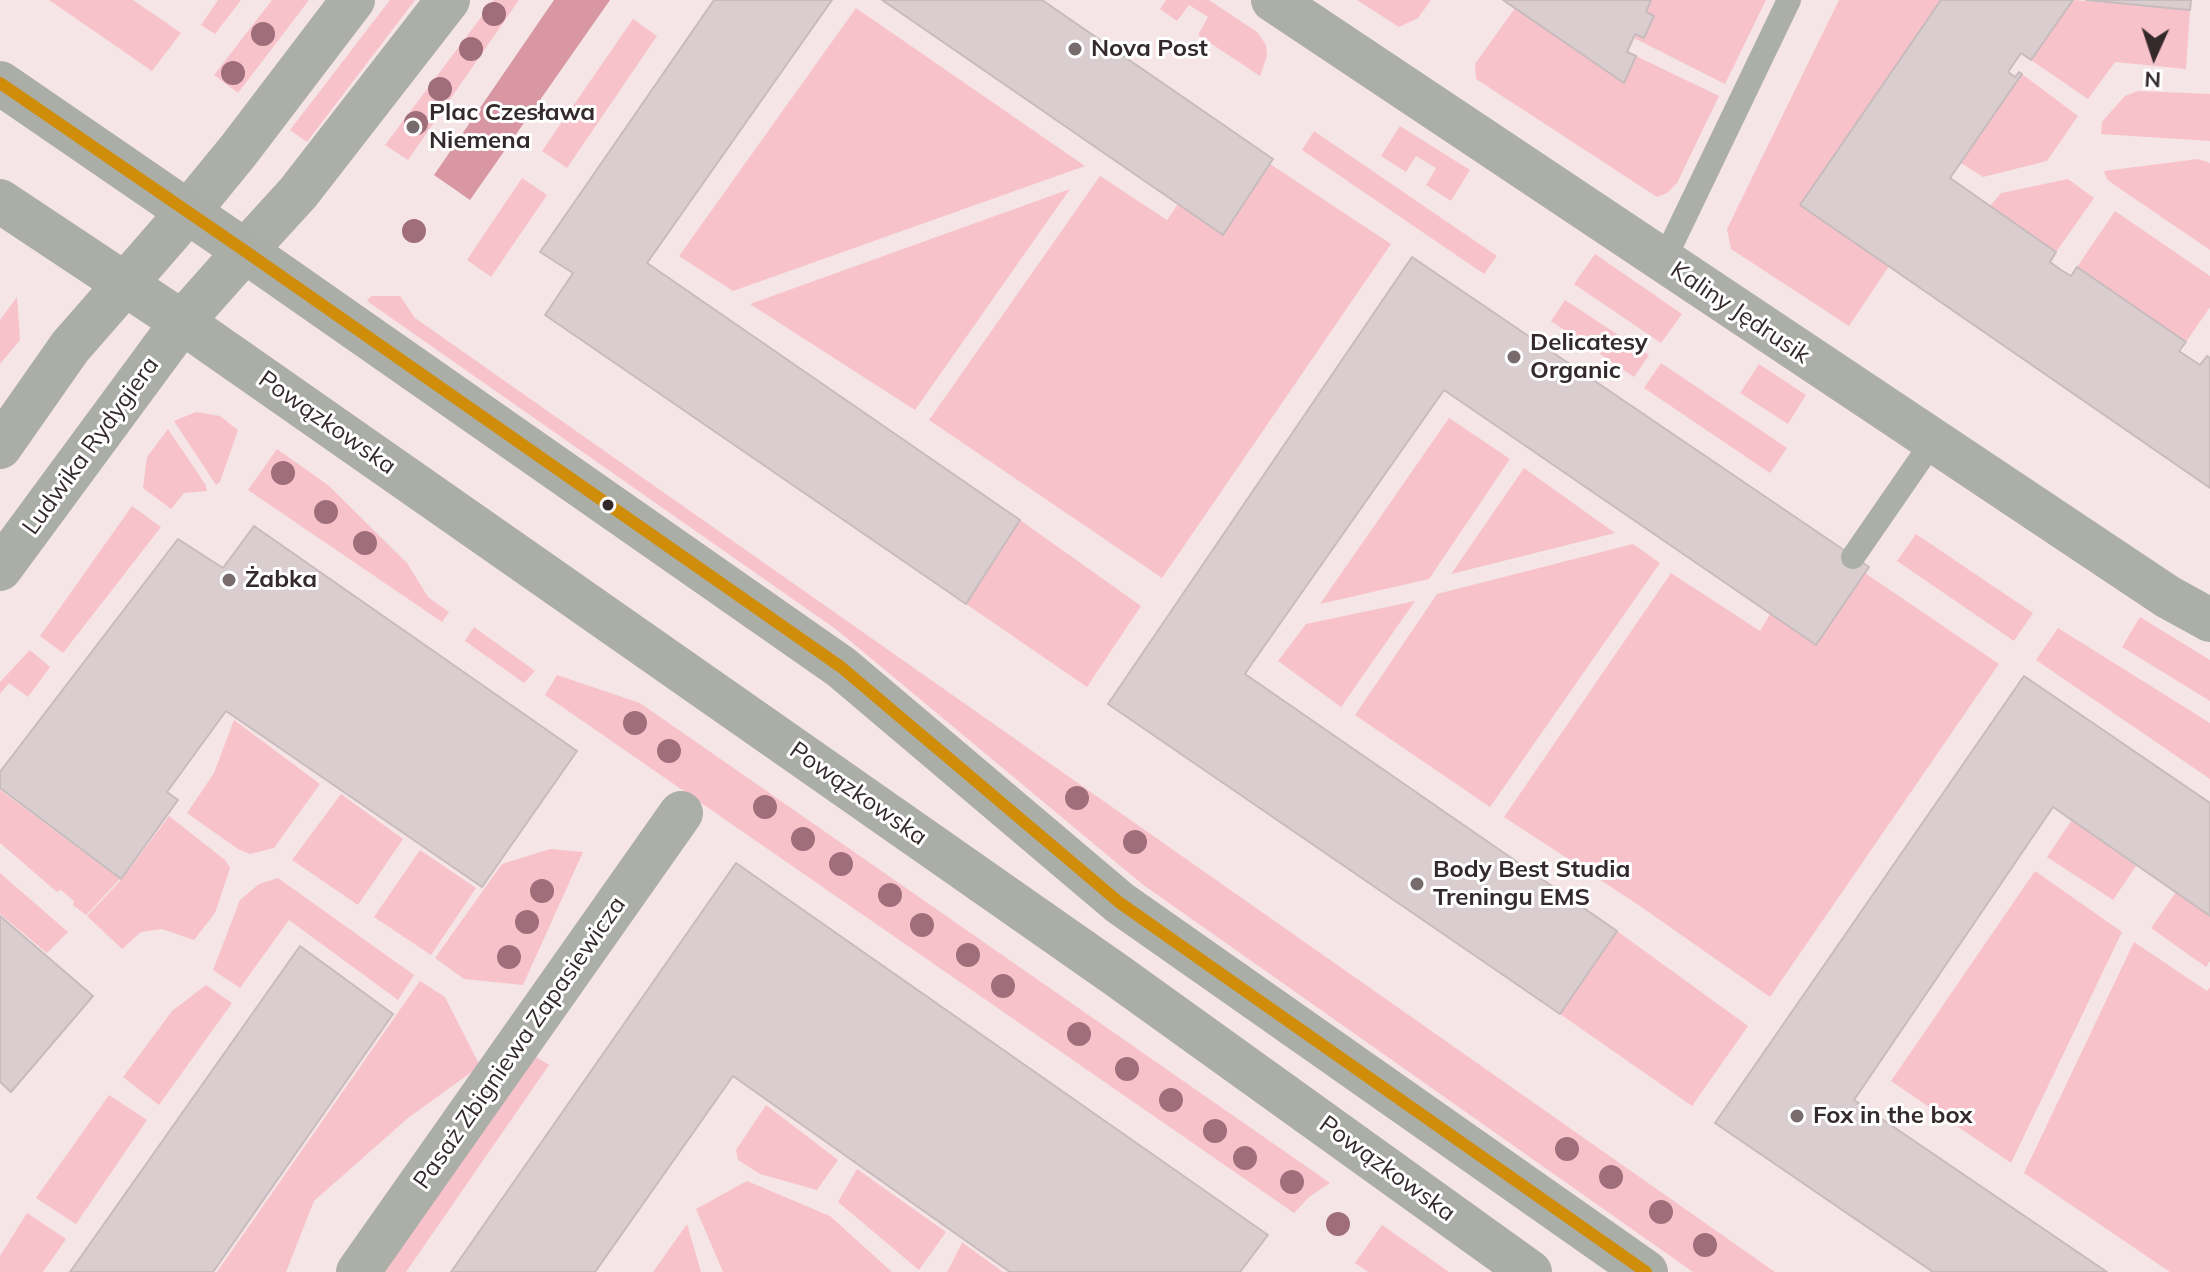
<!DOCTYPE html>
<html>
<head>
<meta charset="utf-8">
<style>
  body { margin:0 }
  #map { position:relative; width:2210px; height:1272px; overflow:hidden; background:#f5e5e7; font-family:Mulish,sans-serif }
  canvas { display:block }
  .north { position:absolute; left:2114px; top:16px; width:80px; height:80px; -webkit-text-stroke:6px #fff; paint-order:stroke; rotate:183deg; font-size:22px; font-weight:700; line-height:32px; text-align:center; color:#34292b }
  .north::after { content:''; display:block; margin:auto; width:28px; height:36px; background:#34292b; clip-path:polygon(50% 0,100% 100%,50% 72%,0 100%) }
</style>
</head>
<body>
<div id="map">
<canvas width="2210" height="1272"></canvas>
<div class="north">N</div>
</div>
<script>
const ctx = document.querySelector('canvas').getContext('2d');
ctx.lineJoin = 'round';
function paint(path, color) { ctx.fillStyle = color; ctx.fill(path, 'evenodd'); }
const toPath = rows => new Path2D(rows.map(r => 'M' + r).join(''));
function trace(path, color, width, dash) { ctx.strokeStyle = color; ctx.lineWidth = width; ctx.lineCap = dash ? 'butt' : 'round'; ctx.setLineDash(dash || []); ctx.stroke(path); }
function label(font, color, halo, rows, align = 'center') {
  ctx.font = font + ' Mulish,sans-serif'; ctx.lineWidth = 6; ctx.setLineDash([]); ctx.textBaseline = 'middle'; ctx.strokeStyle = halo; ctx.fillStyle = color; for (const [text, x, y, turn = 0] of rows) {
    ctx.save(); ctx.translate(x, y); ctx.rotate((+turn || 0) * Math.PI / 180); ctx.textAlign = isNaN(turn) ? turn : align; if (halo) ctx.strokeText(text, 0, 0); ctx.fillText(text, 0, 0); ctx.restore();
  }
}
paint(toPath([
  [49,0,133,0,181,33,152,71],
  [218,0,241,0,215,34,201,25],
  [272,0,309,0,238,93,214,75],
  [390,0,415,0,307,142,290,130],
  [494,0,519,0,408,160,385,145],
  [1166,0,1209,0,1257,32,1266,45,1267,56,1260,76,1198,35,1208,17,1189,5,1177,21,1160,9],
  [1357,0,1431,0,1418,18,1399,27],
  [1651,0,1766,0,1725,84,1634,38,1635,34,1644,38,1654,16,1646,12],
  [1839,0,1941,0,1889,266,1849,326,1731,249,1727,229],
  [2073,0,2190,10,2186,69,2115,62,2088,99,2031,60],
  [856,8,1085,166,733,291,679,256],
  [1515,8,1636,56,1719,96,1677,183,1667,193,1657,197,1476,79,1475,64],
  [633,19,657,36,567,168,542,151],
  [2022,74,2078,116,2047,161,1983,177,1961,163],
  [2138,91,2210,94,2210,141,2101,134,2102,122,2114,108,2125,96],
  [1400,126,1470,170,1451,201,1426,185,1436,168,1416,156,1406,172,1381,156],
  [1314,131,1497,256,1484,274,1302,150],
  [2198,159,2210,163,2210,250,2116,186,2107,179,2104,171],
  [1270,164,1391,244,1162,578,929,420,1100,176,1167,220,1178,204,1223,235],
  [522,178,547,195,491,277,467,260],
  [2068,179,2094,198,2056,252,1990,206,2001,193],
  [1070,189,915,410,750,304],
  [2115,211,2210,276,2210,307,2186,342,2077,267],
  [1595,254,1682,314,1661,343,1574,284],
  [371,296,400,296,415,318,1775,1272,1693,1272,1142,884,837,630,367,301],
  [17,297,20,340,0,364,0,320],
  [1565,300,1649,355,1634,377,1551,321],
  [1661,363,1787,448,1770,473,1644,388],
  [1759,364,1806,395,1788,424,1740,393],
  [196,412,220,416,238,430,220,482,216,485,174,421],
  [1449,418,1510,459,1429,579,1320,604],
  [168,429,205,484,207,491,184,493,171,509,143,488,147,457],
  [277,449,328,485,407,563,428,597,449,612,442,622,248,490],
  [1524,468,1615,533,1451,574],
  [132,506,161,527,63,653,40,636],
  [1020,520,1141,606,1087,687,966,604],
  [1916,534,2033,613,2014,641,1897,561],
  [1633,544,1660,563,1490,807,1355,715,1437,594],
  [1671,573,1760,631,1770,614,1816,645,1865,573,1999,664,1770,997,1637,904,1504,817],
  [1415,601,1341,707,1278,661,1306,624],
  [2140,617,2210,660,2210,701,2122,647],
  [474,627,535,671,524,683,465,641],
  [2058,628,2210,723,2210,779,2036,660],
  [30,650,50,667,28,697,9,683,0,694,0,682],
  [557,675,640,703,1330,1183,1309,1197,1294,1213,545,695],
  [234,720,320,784,274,848,250,854,238,849,187,813,214,773],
  [0,790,120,879,86,915,73,905,74,901,61,890,57,892,0,843],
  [341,794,403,839,358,905,292,860],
  [169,816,225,860,230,868,215,913,194,940,162,929,141,932,122,949,87,916,122,879],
  [2072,820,2136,866,2113,900,2047,857],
  [550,849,583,852,523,985,464,979,435,958,502,864],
  [420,850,476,888,431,955,374,917],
  [2035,871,2122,932,2011,1163,1891,1081],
  [0,873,68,932,47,953,0,914],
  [278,878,414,975,398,1000,289,920,240,988,213,970,240,900,259,884],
  [2176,892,2210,916,2210,961,2206,967,2151,928],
  [1617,931,1748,1026,1692,1106,1560,1014],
  [2134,942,2207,991,2210,987,2210,1272,2170,1272,2024,1173],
  [420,981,445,997,480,1066,408,1118,314,1201,286,1272,217,1272],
  [206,985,232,1003,159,1105,123,1077,172,1011],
  [533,1055,549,1065,406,1272,384,1272],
  [109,1095,147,1120,76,1224,36,1198],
  [766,1105,838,1160,817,1190,760,1174,738,1160,736,1150],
  [857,1169,946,1232,919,1270,838,1202],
  [747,1181,830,1216,892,1272,723,1272,696,1209],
  [27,1213,66,1239,43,1272,0,1272,0,1256],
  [687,1224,701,1272,653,1272],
  [1382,1225,1449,1272,1368,1272,1355,1263],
  [962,1243,963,1243,1003,1272,947,1272]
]), '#f8c2ca');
paint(toPath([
  [554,0,610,0,470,200,434,175]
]), '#d897a2');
const building = toPath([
  [714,0,832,0,647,263,1020,520,966,604,545,315,573,273,540,252,714,0],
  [882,0,1042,0,1273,159,1223,235,882,0],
  [1503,0,1651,0,1646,12,1654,16,1644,38,1635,34,1627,52,1636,56,1624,83,1503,0],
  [1941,0,2073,0,2031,60,2021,53,2008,72,2015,77,2019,72,2022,74,1950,178,2056,252,2050,262,2061,270,2071,276,2077,267,2186,342,2179,351,2200,365,2207,356,2210,358,2210,488,1800,205,1941,0],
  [2086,0,2191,0,2190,10,2086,0],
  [1412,257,1869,567,1816,645,1444,390,1253,662,1245,674,1617,931,1560,1014,1108,704,1412,257],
  [254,526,577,751,482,887,226,711,167,792,178,800,121,879,0,788,0,772,178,539,223,568,254,526],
  [2024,676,2210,803,2210,916,2053,807,1854,1100,2107,1272,1933,1272,1715,1123,2024,676],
  [736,863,1268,1235,1240,1272,1010,1272,733,1076,595,1272,451,1272,736,863],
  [0,916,93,996,11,1092,0,1082,0,916],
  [300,946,393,1014,213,1272,70,1272,300,946]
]);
paint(building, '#dacdcf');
trace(building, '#c8bbbd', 2);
trace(toPath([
  [1663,262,1789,0],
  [1853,557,1933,441]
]), '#acafa8', 24);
trace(toPath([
  [1273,0,2168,597,2210,620],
  [188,212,238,151,353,0],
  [245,251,298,193,448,0],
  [358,1272,681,813]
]), '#acafa8', 44);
trace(toPath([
  [0,83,245,251,841,667,1120,903,1646,1272],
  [0,201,182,322,527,563,1115,974,1530,1272],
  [0,447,70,347,188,212],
  [0,569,182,322,245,251]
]), '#aaaea6', 44);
trace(toPath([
  [0,83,245,251,841,667,1120,903,1646,1272]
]), '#d08d09', 12);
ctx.fillStyle = '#a06d7b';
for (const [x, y] of [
  [494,14],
  [263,34],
  [471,49],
  [233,73],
  [440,89],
  [416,123],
  [414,231],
  [283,473],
  [326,512],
  [365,543],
  [635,723],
  [669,751],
  [1077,798],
  [765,807],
  [803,839],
  [1135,842],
  [841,864],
  [542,891],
  [890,895],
  [527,922],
  [922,925],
  [968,955],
  [509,957],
  [1003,986],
  [1079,1034],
  [1127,1069],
  [1171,1100],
  [1215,1131],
  [1567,1149],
  [1245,1158],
  [1611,1177],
  [1292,1182],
  [1661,1212],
  [1338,1224],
  [1705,1245]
]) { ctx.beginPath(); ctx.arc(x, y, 12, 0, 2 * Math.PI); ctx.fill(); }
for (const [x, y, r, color] of [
  [1075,49,8,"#786b6d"],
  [413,127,8,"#786b6d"],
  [1514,357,8,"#786b6d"],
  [608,505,7,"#34292b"],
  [229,580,8,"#786b6d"],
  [1417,884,8,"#786b6d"],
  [1797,1116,8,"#786b6d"]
]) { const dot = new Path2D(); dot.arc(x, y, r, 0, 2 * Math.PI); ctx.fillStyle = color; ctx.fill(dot); trace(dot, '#fff', 3); }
label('bold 24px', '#34292b', '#fff', [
  ["Nova Post",1091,49],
  ["Plac Czesława",429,113],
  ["Niemena",429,141],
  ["Delicatesy",1530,343],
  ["Organic",1530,371],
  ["Żabka",245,580],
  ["Body Best Studia",1433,870],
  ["Treningu EMS",1433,898],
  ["Fox in the box",1813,1116]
], 'left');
label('24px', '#34292b', '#fff', [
  ["Kaliny Jędrusik",1740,313,34],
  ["Powązkowska",327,423,35],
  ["Ludwika Rydygiera",91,446,-54],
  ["Powązkowska",858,794,35],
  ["Pasaż Zbigniewa Zapasiewicza",520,1043,-55],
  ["Powązkowska",1387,1169,36]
]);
</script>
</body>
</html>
